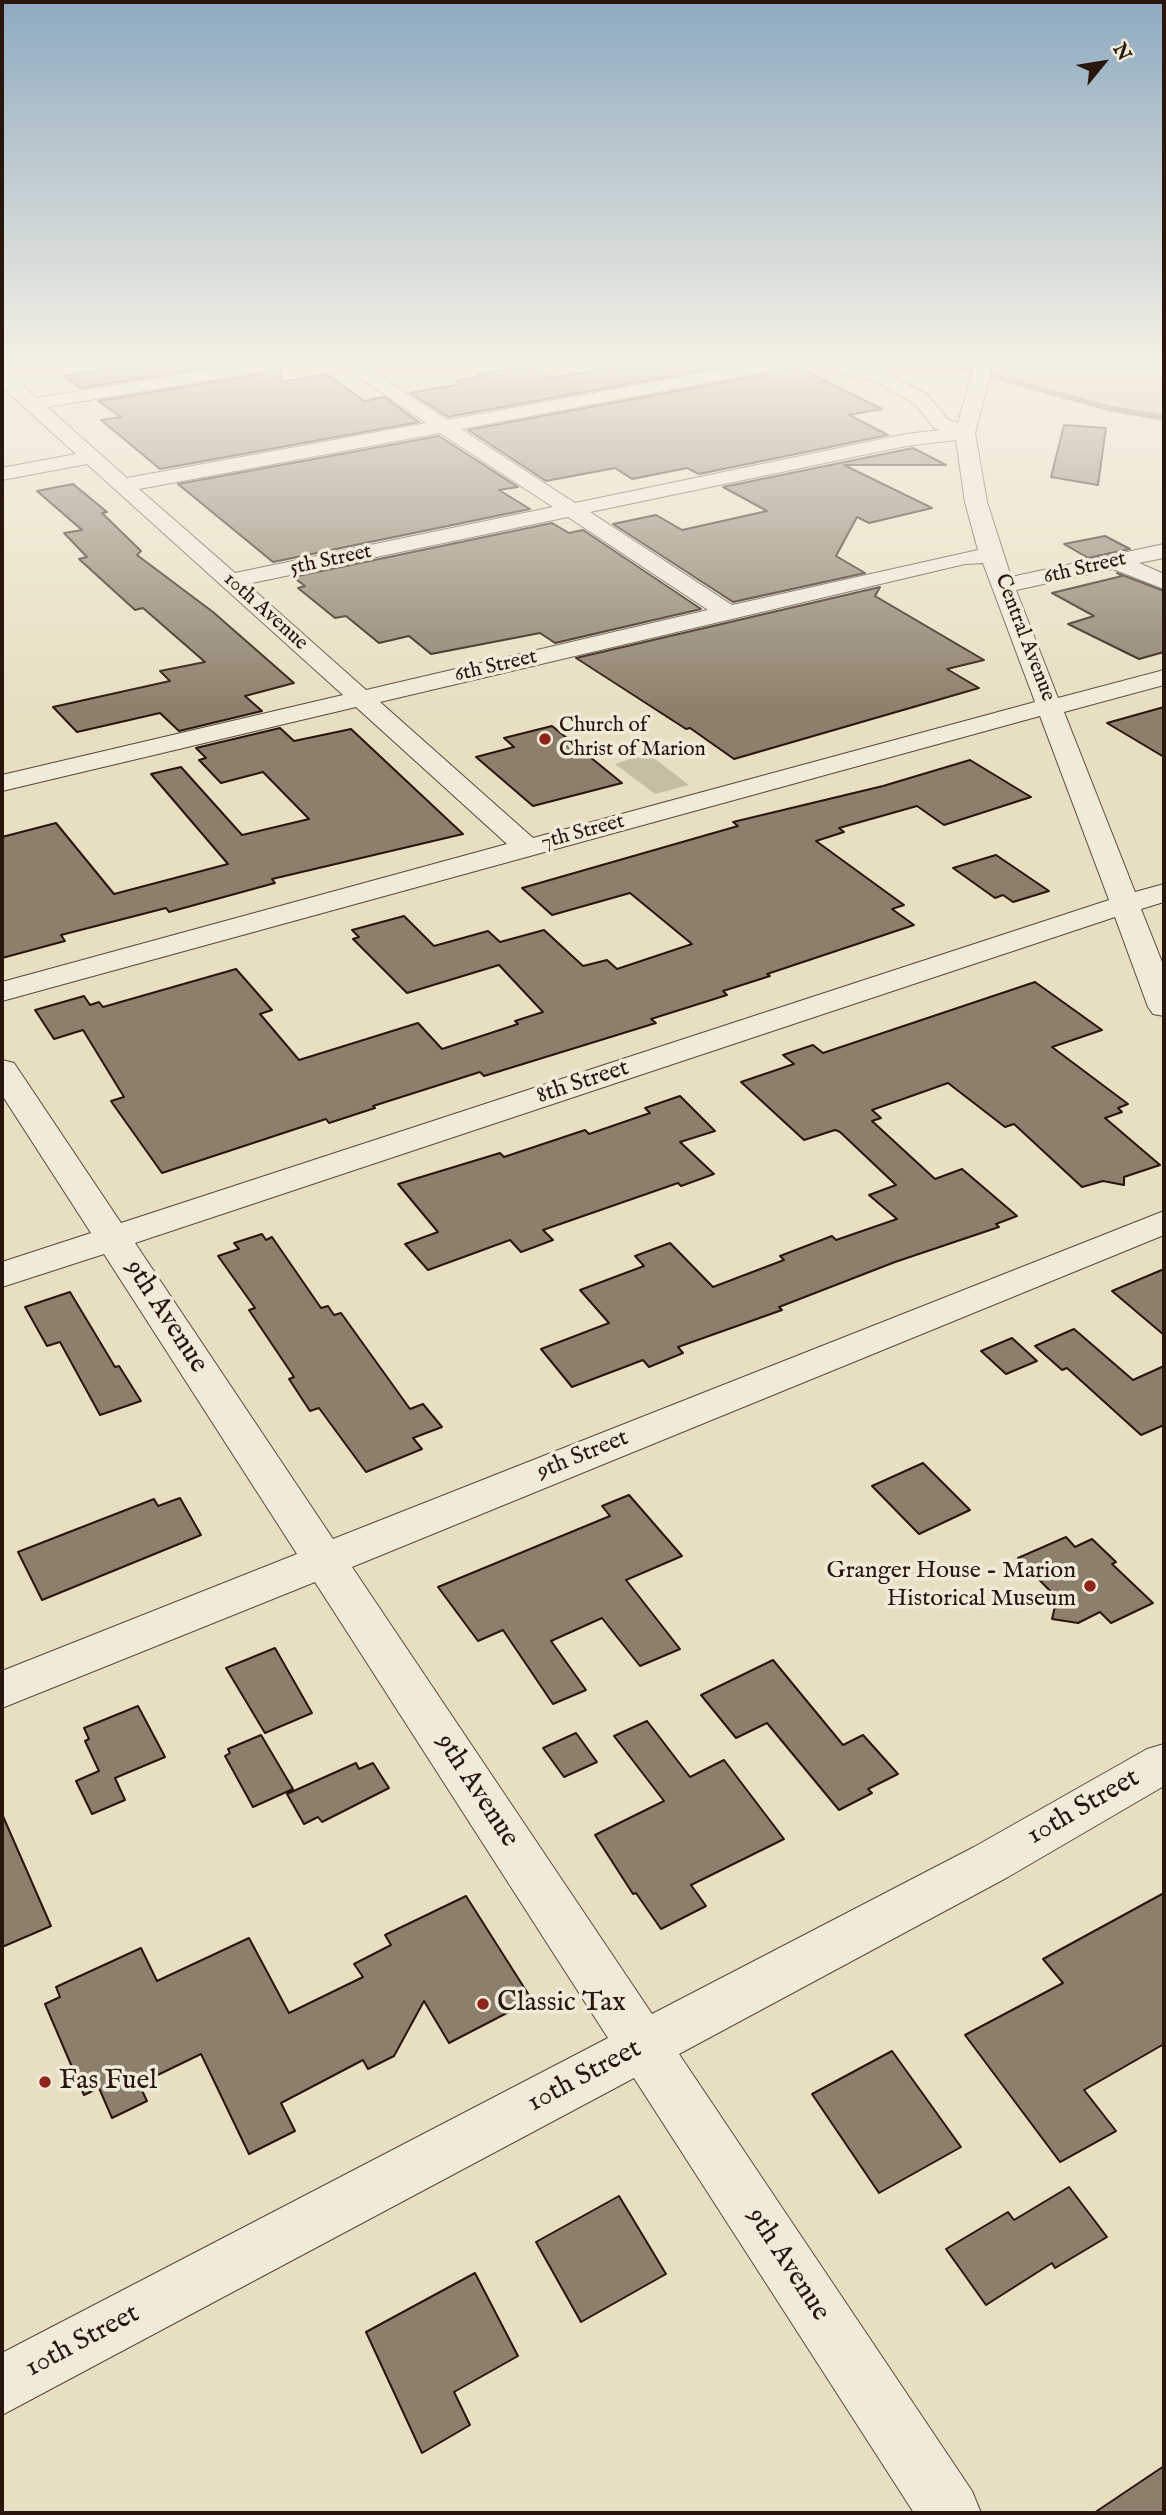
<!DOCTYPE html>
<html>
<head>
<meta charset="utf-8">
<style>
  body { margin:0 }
  #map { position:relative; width:1166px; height:2515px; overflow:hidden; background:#e8dfc3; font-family:"IM FELL English",serif }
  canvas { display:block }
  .frame { position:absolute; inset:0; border:4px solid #28160c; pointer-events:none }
  .north { position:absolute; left:1068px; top:28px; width:70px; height:70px; -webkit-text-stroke:5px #f0ead8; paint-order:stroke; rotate:60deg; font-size:19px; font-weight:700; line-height:28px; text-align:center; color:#28160c }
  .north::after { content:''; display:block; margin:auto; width:24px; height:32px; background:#28160c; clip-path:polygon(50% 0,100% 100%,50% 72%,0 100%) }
</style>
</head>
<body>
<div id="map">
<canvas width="1166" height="2515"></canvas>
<div class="frame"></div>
<div class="north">N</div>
</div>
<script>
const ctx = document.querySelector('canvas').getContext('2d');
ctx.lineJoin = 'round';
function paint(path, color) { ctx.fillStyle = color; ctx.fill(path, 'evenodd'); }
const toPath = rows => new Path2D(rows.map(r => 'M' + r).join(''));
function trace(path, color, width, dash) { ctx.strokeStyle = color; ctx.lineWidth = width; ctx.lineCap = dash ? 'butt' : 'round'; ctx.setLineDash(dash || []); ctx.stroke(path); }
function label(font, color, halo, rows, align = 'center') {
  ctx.font = font + ' "IM FELL English",serif'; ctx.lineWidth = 7; ctx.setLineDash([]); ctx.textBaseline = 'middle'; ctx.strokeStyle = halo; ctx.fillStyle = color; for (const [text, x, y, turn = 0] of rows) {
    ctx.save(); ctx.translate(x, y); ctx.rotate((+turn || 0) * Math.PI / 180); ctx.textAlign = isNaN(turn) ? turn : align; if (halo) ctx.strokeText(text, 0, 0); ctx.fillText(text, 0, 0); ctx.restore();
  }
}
paint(toPath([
  [831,360,960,360,893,373],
  [1010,360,1164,360,1164,417,1010,377],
  [642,755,651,756,689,785,655,794,615,764]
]), '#c7bda4');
trace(toPath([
  [935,360,1109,408,1164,418]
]), '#746655', 6);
const building = toPath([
  [156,360,256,360,80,388,63,376,156,360],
  [659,360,760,360,448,417,410,393,461,384,456,381,481,376,478,374,529,366,549,378,659,360],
  [799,368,882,409,849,415,888,435,699,474,687,468,632,479,615,468,546,481,468,430,799,368],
  [280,371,281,382,327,374,364,401,384,397,419,422,160,469,101,420,121,417,98,401,280,371],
  [1064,425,1106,428,1098,485,1051,477,1064,425],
  [439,436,518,487,499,490,530,509,273,562,178,484,439,436],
  [913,448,946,465,844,465,932,508,869,523,857,517,836,556,865,573,733,602,613,524,656,515,682,530,767,511,723,487,913,448],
  [73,484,107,512,102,513,141,551,137,555,213,612,294,683,245,696,262,711,179,731,160,713,77,732,53,707,170,681,160,671,205,662,143,608,135,610,79,559,87,557,64,533,82,530,37,491,73,484],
  [552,523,569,533,583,530,701,609,555,643,540,633,431,654,409,636,379,643,346,616,335,618,298,588,305,586,293,577,552,523],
  [1105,536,1130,549,1088,558,1064,544,1105,536],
  [1117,573,1164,591,1164,652,1139,659,1068,624,1094,616,1052,593,1122,576,1117,573],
  [880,587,875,596,984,660,947,669,979,688,734,759,690,728,686,729,576,658,880,587],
  [1164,707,1164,757,1107,723,1164,707],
  [552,726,622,783,533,806,476,757,514,747,504,738,552,726],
  [280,728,294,741,351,729,463,834,272,879,275,883,169,912,166,908,61,935,65,941,2,958,2,837,56,823,114,894,228,864,151,774,181,767,242,835,309,819,263,772,221,783,199,760,206,758,196,748,280,728],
  [970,760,1031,797,944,825,917,806,839,828,844,832,816,841,904,905,892,909,914,925,767,974,770,976,723,991,727,995,651,1019,656,1023,484,1076,480,1072,373,1106,375,1108,329,1123,326,1119,162,1173,113,1104,111,1101,124,1097,83,1030,54,1039,35,1010,84,996,90,1005,99,1002,103,1007,236,969,272,1010,260,1014,299,1060,418,1023,442,1049,518,1024,515,1021,543,1012,499,965,407,993,353,939,359,937,352,930,404,916,434,946,488,931,500,942,544,930,583,966,607,960,617,969,692,944,630,893,552,915,522,888,738,826,733,822,883,786,970,760],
  [996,855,1049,891,1013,902,1003,895,995,898,953,868,996,855],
  [1035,982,1102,1030,1052,1047,1128,1104,1118,1108,1122,1112,1105,1118,1160,1165,1124,1177,1124,1185,1103,1181,1082,1187,1014,1124,1005,1127,948,1083,872,1110,881,1118,872,1121,935,1179,962,1169,1017,1216,996,1224,999,1227,895,1262,779,1307,782,1310,678,1347,683,1353,649,1367,643,1360,572,1387,541,1349,609,1323,580,1290,644,1266,635,1256,670,1243,713,1287,784,1260,780,1256,832,1236,836,1240,897,1219,869,1195,896,1185,840,1132,835,1130,804,1140,741,1082,794,1064,783,1055,813,1045,823,1053,1035,982],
  [680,1096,715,1131,680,1142,714,1174,681,1186,678,1183,543,1230,553,1240,521,1252,510,1240,428,1270,405,1244,438,1232,398,1184,500,1153,504,1157,585,1130,589,1134,650,1113,645,1108,680,1096],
  [262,1234,266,1240,272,1237,321,1308,328,1306,334,1315,341,1313,410,1409,423,1404,442,1427,413,1438,422,1449,366,1472,319,1408,310,1411,289,1379,294,1377,249,1310,255,1308,218,1256,239,1249,234,1243,262,1234],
  [1164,1269,1164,1335,1112,1291,1164,1269],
  [70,1292,115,1367,119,1366,141,1401,100,1415,60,1342,47,1346,25,1307,70,1292],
  [1074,1329,1133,1380,1164,1366,1164,1425,1141,1435,1067,1368,1062,1370,1035,1346,1074,1329],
  [1012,1338,1037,1361,1006,1374,981,1351,1012,1338],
  [923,1463,970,1510,919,1534,872,1486,923,1463],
  [629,1495,682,1556,626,1580,680,1649,640,1666,602,1618,551,1641,586,1690,553,1704,503,1630,478,1641,438,1587,610,1516,602,1506,629,1495],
  [180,1498,201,1535,42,1600,18,1552,154,1499,158,1506,180,1498],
  [1066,1537,1075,1547,1092,1539,1116,1562,1112,1564,1153,1603,1111,1623,1100,1612,1078,1623,1052,1619,1057,1598,1018,1558,1066,1537],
  [275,1648,312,1713,265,1733,226,1668,275,1648],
  [773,1660,843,1745,863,1735,898,1774,868,1789,872,1793,839,1810,767,1723,736,1738,701,1695,773,1660],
  [138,1706,165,1757,115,1778,125,1800,92,1814,76,1781,99,1771,85,1741,89,1739,84,1728,138,1706],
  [647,1721,690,1777,724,1760,784,1839,691,1885,706,1906,661,1929,636,1893,633,1894,595,1835,664,1801,614,1736,647,1721],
  [576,1733,597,1762,564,1777,543,1748,576,1733],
  [261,1735,293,1789,253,1807,225,1756,230,1753,228,1749,261,1735],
  [356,1763,359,1769,373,1763,389,1788,322,1822,318,1817,304,1824,287,1794,356,1763],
  [2,1814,51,1926,2,1947,2,1814],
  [1164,1893,1164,2044,1084,2090,1116,2131,1060,2162,965,2035,1063,1983,1043,1959,1164,1893],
  [466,1896,532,2000,449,2043,424,2001,394,2056,368,2069,363,2060,281,2103,295,2131,249,2154,201,2054,139,2084,147,2101,112,2118,99,2088,84,2095,45,2004,60,1997,56,1987,141,1948,157,1981,249,1938,289,2013,363,1977,354,1964,391,1945,385,1935,466,1896],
  [892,2051,961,2147,879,2193,812,2094,892,2051],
  [1069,2187,1107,2237,1055,2268,1052,2263,986,2305,946,2249,1008,2212,1014,2220,1069,2187],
  [619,2196,666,2274,581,2322,536,2242,619,2196],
  [475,2273,518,2356,454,2392,470,2425,422,2453,366,2332,475,2273],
  [1164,2466,1164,2513,1094,2513,1164,2466]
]);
paint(building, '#8c7f6b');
trace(building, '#28160c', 2);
const minor = toPath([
  [270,360,310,360,301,365,47,407,127,478,426,423,334,360,355,360,447,420,773,360,828,360,889,374,929,396,947,419,958,423,976,360,994,360,975,433,987,502,1011,577,1164,544,1164,558,1139,563,1164,574,1164,589,1113,569,1016,590,1058,698,1164,670,1164,685,1064,712,1135,892,1164,884,1164,902,1141,909,1164,967,1164,1016,1153,1014,1148,1007,1115,917,135,1243,333,1539,1164,1211,1164,1235,352,1567,652,2014,974,1847,1147,1749,1164,1744,1164,1786,1008,1877,679,2054,972,2491,981,2513,914,2513,634,2078,2,2415,2,2353,608,2038,315,1582,2,1708,2,1671,297,1554,104,1254,2,1287,2,1262,91,1233,2,1095,2,1060,14,1063,121,1223,1109,900,1040,716,2,1001,2,982,507,844,356,707,2,791,2,775,343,695,87,464,2,480,2,468,76,454,2,387,2,372,9,373,36,398,270,360],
  [801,365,876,382,915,404,933,427,940,430,906,434,575,503,461,429,801,365],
  [440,433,553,507,235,573,139,489,440,433],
  [956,440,965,502,978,550,732,605,590,512,906,446,956,440],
  [568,517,708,610,366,690,247,584,568,517],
  [983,563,1035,702,533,838,380,702,965,564,983,563]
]);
trace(minor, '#58483a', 2);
paint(minor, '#f0ead8');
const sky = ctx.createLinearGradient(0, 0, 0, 712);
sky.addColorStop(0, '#8eaac0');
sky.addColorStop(0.51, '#f5f1e4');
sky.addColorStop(1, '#f5f1e400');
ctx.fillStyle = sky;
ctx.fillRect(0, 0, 1166, 712);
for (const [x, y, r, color] of [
  [545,739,7,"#8f2418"],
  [1090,1586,7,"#8f2418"],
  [483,2004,7,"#8f2418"],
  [45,2082,7,"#8f2418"]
]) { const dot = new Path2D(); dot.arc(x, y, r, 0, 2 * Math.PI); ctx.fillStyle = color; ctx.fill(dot); trace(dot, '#f0ead8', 2.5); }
label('21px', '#28160c', '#f0ead8', [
  ["5th Street",331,561,-12],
  ["6th Street",1085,569,-13],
  ["10th Avenue",265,612,42],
  ["Central Avenue",1024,638,69],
  ["6th Street",496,667,-13],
  ["7th Street",583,833,-15]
]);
label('21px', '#28160c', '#f0ead8', [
  ["Church of",559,727],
  ["Christ of Marion",559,751]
], 'left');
label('24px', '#28160c', '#f0ead8', [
  ["8th Street",583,1083,-18],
  ["9th Street",583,1456,-22]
]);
label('24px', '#28160c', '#f0ead8', [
  ["Granger House - Marion",1076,1572],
  ["Historical Museum",1076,1600]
], 'right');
label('28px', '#28160c', '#f0ead8', [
  ["9th Avenue",165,1317,57],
  ["9th Avenue",476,1791,57],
  ["10th Street",1084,1808,-30],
  ["10th Street",585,2077,-28],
  ["9th Avenue",787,2265,57],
  ["10th Street",83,2342,-28]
]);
label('28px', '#28160c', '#f0ead8', [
  ["Classic Tax",497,2004],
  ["Fas Fuel",59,2082]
], 'left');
</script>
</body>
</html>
